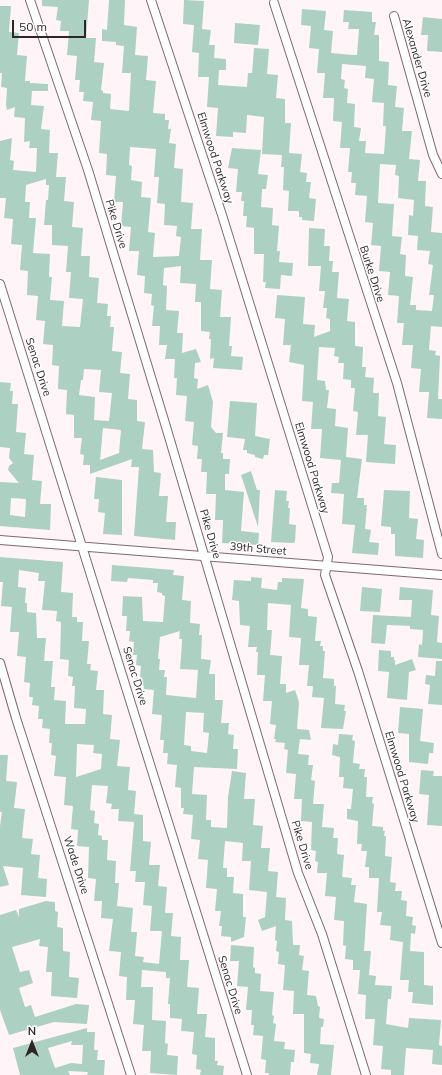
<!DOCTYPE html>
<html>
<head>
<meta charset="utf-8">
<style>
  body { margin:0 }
  #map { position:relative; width:442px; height:1075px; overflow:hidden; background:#fff4f7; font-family:Mulish,sans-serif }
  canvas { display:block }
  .north { position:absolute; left:12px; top:1023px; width:40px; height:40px; -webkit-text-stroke:3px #fff; paint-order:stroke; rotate:0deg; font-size:11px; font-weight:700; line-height:16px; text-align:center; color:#2f2529 }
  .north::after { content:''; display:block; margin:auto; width:14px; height:18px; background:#2f2529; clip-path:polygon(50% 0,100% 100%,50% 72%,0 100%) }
  .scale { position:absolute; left:12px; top:20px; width:74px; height:18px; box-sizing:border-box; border:2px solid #2f2529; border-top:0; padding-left:5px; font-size:12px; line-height:14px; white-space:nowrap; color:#2f2529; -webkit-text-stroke:3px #fff; paint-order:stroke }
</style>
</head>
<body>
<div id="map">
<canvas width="442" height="1075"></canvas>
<div class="north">N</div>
<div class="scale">50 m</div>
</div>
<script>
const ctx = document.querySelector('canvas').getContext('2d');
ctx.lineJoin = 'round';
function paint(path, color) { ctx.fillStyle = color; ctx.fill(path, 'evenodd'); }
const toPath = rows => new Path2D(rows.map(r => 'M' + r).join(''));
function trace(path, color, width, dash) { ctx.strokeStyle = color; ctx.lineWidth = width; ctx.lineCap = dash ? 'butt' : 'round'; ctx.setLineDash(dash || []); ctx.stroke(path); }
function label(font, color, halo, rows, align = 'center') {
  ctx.font = font + ' Mulish,sans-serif'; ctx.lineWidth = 3; ctx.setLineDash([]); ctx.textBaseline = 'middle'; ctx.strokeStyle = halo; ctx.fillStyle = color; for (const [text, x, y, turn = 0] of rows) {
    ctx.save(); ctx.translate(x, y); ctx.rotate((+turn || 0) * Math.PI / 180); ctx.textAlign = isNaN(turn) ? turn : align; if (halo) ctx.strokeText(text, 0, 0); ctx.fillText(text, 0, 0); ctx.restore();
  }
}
paint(toPath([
  [42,0,89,0,86,38,96,38,94,62,104,63,101,90,103,91,103,93,111,94,110,109,129,111,131,73,122,73,124,46,116,45,116,42,102,41,102,29,107,30,109,0,125,0,124,25,137,27,135,55,148,56,146,80,156,81,153,113,165,114,165,120,169,120,168,129,171,129,169,143,176,144,174,168,183,169,181,202,193,203,191,229,202,229,200,260,212,260,210,289,222,290,220,317,231,317,229,346,232,346,231,356,243,357,242,370,213,368,214,358,210,359,211,339,209,339,210,332,201,331,201,302,195,302,196,284,180,283,181,266,164,268,163,285,167,286,166,310,179,311,177,333,183,333,182,353,196,349,201,362,195,363,194,378,198,379,197,389,208,385,213,402,211,427,216,433,223,433,221,453,223,453,223,459,230,459,229,474,225,474,225,490,244,492,241,531,259,533,258,545,222,543,223,520,215,520,216,494,206,494,207,472,201,472,202,459,197,459,198,446,192,445,194,422,185,421,187,396,176,395,177,378,174,378,175,359,165,359,167,345,159,345,160,326,152,326,154,306,151,305,152,294,144,293,145,276,137,275,139,251,129,251,131,227,121,226,123,202,114,202,116,176,106,175,107,154,99,153,101,121,91,120,93,102,83,101,84,92,79,92,80,80,75,80,77,56,67,55,69,31,60,31,61,21,56,20,58,7,42,6],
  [130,147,156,149,154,177,159,177,157,203,165,204,164,225,177,226,176,236,181,237,179,256,153,257,155,233,148,232,151,198,141,197,142,182,131,180,132,166,129,165],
  [184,0,204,1,202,29,211,30,209,45,215,45,214,58,226,59,226,70,219,70,218,85,247,87,248,73,252,73,254,48,269,49,267,74,278,75,276,98,285,99,285,123,291,123,289,153,302,154,300,172,307,173,306,182,311,182,309,198,316,199,314,221,302,220,302,217,299,217,299,211,288,211,289,191,283,190,284,167,281,167,282,155,262,154,264,117,247,115,246,133,233,132,233,137,216,136,218,108,207,107,209,77,198,77,199,53,192,52,194,25,183,24],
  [0,6,11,6,9,32,19,33,17,55,27,56,25,81,30,81,30,83,48,84,48,91,32,91,31,105,44,106,41,129,50,130,49,153,58,153,56,177,66,177,64,201,74,202,72,227,83,228,81,256,90,256,89,277,99,278,97,303,108,304,107,316,111,316,110,327,114,327,112,351,122,352,120,373,130,374,128,399,137,400,137,421,145,422,142,449,153,450,154,472,161,473,159,496,168,496,166,522,176,522,175,540,134,536,139,467,131,467,132,459,90,474,90,465,83,465,84,455,80,454,82,438,74,438,74,415,66,414,67,390,58,389,59,366,52,365,53,345,43,344,45,321,36,320,38,296,27,295,28,271,20,270,22,245,11,244,13,219,4,218,6,198,0,198,0,141,12,138,10,160,14,161,13,170,36,172,37,148,29,148,30,141,24,142,25,118,14,117,15,107,7,110,6,105,7,88,1,87,2,73,0,73],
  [46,179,46,185,49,185,48,200,46,200,44,225,52,225,52,245,68,246,66,272,71,272,69,298,83,299,80,327,62,326,64,301,50,300,52,277,49,277,50,254,33,253,36,218,29,218,30,202,25,202,26,185],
  [84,369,101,370,99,392,112,393,109,421,94,420,95,397,79,395,81,380,83,380],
  [103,428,121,430,119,453,100,460],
  [302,9,326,11,324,30,333,31,331,53,353,55,357,55,359,29,348,29,349,22,343,22,344,10,372,12,372,22,376,22,374,35,379,35,379,61,389,62,388,85,397,86,395,107,404,108,402,131,412,131,409,159,420,160,418,181,426,181,425,206,433,207,431,232,442,233,442,327,431,326,429,350,436,351,435,355,440,356,438,399,442,399,442,419,427,418,429,392,419,392,421,369,411,368,413,345,402,345,404,323,397,323,399,296,388,295,390,272,379,271,381,246,371,245,373,223,365,222,367,196,355,195,356,183,351,183,352,172,348,172,350,148,340,148,342,122,333,121,334,98,323,98,325,73,317,73,319,49,309,48,311,26,301,25],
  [342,64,366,66,365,78,374,79,372,102,384,103,383,126,386,126,384,154,365,153,366,141,359,141,361,128,354,127,355,104,347,103,348,89,344,88,345,80,341,79],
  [380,164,396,165,395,175,399,176,398,198,414,200,413,216,409,215,408,235,418,236,417,250,430,251,428,264,433,265,429,295,434,295,432,311,416,310,416,305,410,305,413,277,405,276,406,255,400,254,402,237,392,236,394,204,378,203],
  [423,17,442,19,442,52,427,51,428,35,421,35],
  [235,23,260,25,258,45,234,43],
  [232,148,261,150,258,174,268,175,266,189,262,189,261,207,273,208,272,225,279,226,277,251,280,251,279,262,293,263,292,276,281,275,280,289,265,288,266,282,263,282,264,254,254,254,254,228,246,227,247,216,243,216,244,201,241,201,242,192,236,192,238,169,228,168],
  [309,228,325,229,324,246,330,246,329,261,333,261,332,272,339,272,337,298,349,299,347,321,355,322,355,346,363,347,362,367,366,367,365,377,374,378,373,393,379,393,378,416,386,417,384,444,396,445,395,464,366,462,368,435,356,435,358,412,353,411,355,388,351,388,351,380,343,379,344,363,338,363,339,357,334,356,335,348,319,347,317,380,325,381,326,390,329,390,327,408,336,409,335,426,348,428,346,457,362,459,357,498,364,498,364,505,367,505,365,529,371,530,369,542,379,543,378,555,352,553,355,525,342,524,344,494,331,493,332,483,339,483,341,460,320,458,322,429,311,429,313,402,302,401,304,365,289,362,291,345,283,345,285,319,275,318,277,295,305,297,303,324,315,325,314,337,330,331,330,319,326,318,327,308,323,308,325,291,319,291,321,266,308,266],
  [0,382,11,383,10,391,13,391,12,404,18,404,16,432,26,433,24,454,34,455,32,480,42,481,40,504,51,504,50,530,0,526,0,482,19,483,8,470,9,466,13,463,9,458,10,448,0,447],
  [11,498,26,499,25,517,10,515],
  [230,401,257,403,255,436,270,439,268,455,264,455,263,459,255,457,255,455,247,453,247,450,243,450,245,439,227,437],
  [251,471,257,490,260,490,258,527,241,475],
  [96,477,122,480,122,535,103,534,105,513,98,512,99,499,94,499],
  [275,490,287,491,286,501,289,501,288,508,290,508,289,524,296,525,295,542,293,543,271,542],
  [384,490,410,491,409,518,418,519,416,539,424,540,423,558,395,556,395,534,391,534,391,527,381,526],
  [0,557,63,562,61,592,73,593,72,617,77,617,77,622,83,622,82,641,89,641,87,664,91,664,90,670,98,671,96,690,104,690,103,714,112,715,110,739,120,740,117,766,130,767,128,790,136,791,134,814,143,815,143,841,151,842,149,865,160,865,158,886,167,887,165,913,173,913,171,936,181,937,180,960,189,960,187,987,199,988,197,1014,207,1014,205,1037,215,1038,215,1061,218,1061,217,1065,224,1066,223,1075,200,1075,201,1070,196,1069,197,1055,192,1054,194,1032,181,1031,182,1019,170,1018,170,1004,168,1004,170,978,166,978,166,972,142,970,141,987,153,987,152,1020,166,1021,165,1043,168,1044,167,1055,178,1056,177,1075,150,1073,151,1051,142,1051,144,1025,133,1024,135,1000,126,1000,127,977,119,976,121,952,109,951,113,919,101,918,102,901,94,901,96,879,88,878,89,847,77,846,78,830,71,829,73,806,64,805,66,777,54,776,56,756,51,755,52,743,49,743,50,729,42,728,43,719,38,719,39,706,32,705,33,697,29,697,30,683,24,682,26,657,17,656,19,632,10,632,12,607,1,606,3,582,0,582],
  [19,570,39,573,38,581,45,581,42,610,57,611,56,621,61,622,60,659,69,660,68,676,73,677,72,686,75,686,74,708,86,709,85,724,65,724,66,701,54,700,55,687,51,687,53,661,44,661,46,638,37,638,36,613,27,612,27,603,25,603,26,588,18,587],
  [77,744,94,745,93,753,102,754,101,769,76,777],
  [92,785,108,786,106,803,112,804,111,809,119,809,118,821,134,822,130,871,136,871,135,882,145,882,143,905,152,906,150,931,162,931,159,964,143,962,144,957,135,956,137,932,131,932,133,908,117,906,119,883,115,883,116,861,107,860,108,840,102,840,102,836,98,835,99,824,94,823,95,811,90,810],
  [112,565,174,570,173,575,184,576,182,600,191,601,190,623,200,624,199,635,202,635,201,659,211,660,209,674,215,674,215,700,223,700,221,723,229,723,228,734,234,735,233,749,238,749,237,769,194,767,192,794,207,795,206,820,211,820,211,827,227,828,228,797,232,771,246,773,244,799,255,799,253,825,263,826,261,848,270,848,268,871,278,872,276,897,286,898,285,920,292,921,293,945,300,945,299,955,304,956,302,970,309,971,307,995,316,996,318,1006,320,1007,319,1018,324,1019,323,1027,321,1027,320,1044,334,1045,331,1075,317,1075,319,1064,310,1063,311,1054,304,1053,304,1014,293,1014,294,991,283,990,285,965,278,964,279,952,276,951,277,941,275,940,276,926,262,931,258,920,265,917,267,892,249,890,251,861,242,861,243,843,225,841,223,868,227,868,227,877,234,877,233,893,243,894,243,917,246,917,244,937,231,942,231,937,221,936,222,926,219,926,221,911,215,911,217,889,206,888,208,860,198,859,200,840,191,839,193,815,183,814,184,808,181,808,181,788,175,787,177,765,167,764,168,753,163,753,164,740,160,740,162,715,152,714,154,690,144,689,142,677,140,677,141,666,136,665,137,655,133,655,134,642,129,641,130,631,126,631,127,616,122,616,123,596,142,597,143,621,163,622,165,596,162,595,162,593,157,592,158,583,153,583,153,580,128,578,127,582,111,581],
  [180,631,179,639,182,639,182,643,180,669,198,670,196,698,166,695,167,677,164,677,165,670,159,670,160,659,158,659,160,637],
  [186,712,204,713,203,732,209,733,207,753,191,751,191,746,184,745],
  [251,577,262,578,261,588,277,590,278,582,282,582,282,578,304,579,301,608,308,609,308,616,317,617,315,641,321,641,320,646,323,646,323,651,325,651,323,678,334,679,334,686,336,686,335,704,345,705,344,711,346,711,343,729,321,728,324,698,312,697,313,686,307,686,309,665,299,665,301,638,289,637,291,605,268,603,267,630,272,630,270,655,282,656,280,684,286,684,286,693,295,690,299,702,297,729,309,730,311,740,300,739,298,754,309,755,308,765,313,765,311,780,315,781,313,804,324,804,322,827,334,828,333,838,338,838,337,854,344,855,342,877,352,878,351,885,356,885,354,902,367,904,364,951,371,951,369,975,376,976,375,985,392,986,391,999,388,999,386,1024,408,1028,409,1018,441,1020,439,1045,442,1046,442,1065,432,1064,433,1050,406,1048,404,1075,391,1075,391,1070,381,1069,383,1046,373,1045,375,1019,365,1019,366,995,358,994,360,970,353,970,353,960,345,959,346,946,343,945,344,921,334,920,336,897,325,896,327,873,317,873,318,862,315,861,316,851,311,850,312,822,301,821,302,799,294,799,296,774,286,773,288,750,284,749,285,743,275,742,276,739,274,739,276,725,270,724,272,701,263,701,265,675,257,675,258,652,256,652,257,647,248,647,250,626,240,625,239,601,232,600,234,580,251,581],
  [362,587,382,589,380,612,360,611],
  [400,587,433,590,431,615,439,616,437,642,442,643,442,659,418,657,419,644,422,645,423,630,410,629,410,626,387,625,385,644,371,643,373,615,411,617,412,600,399,600],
  [379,650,391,651,391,657,394,657,394,660,395,660,395,665,412,659,416,670,409,672,407,700,387,698,389,672,378,671],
  [436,661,442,661,442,705,428,704,430,685,425,684,426,675,435,676],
  [400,707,423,709,420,741,434,743,433,753,429,753,428,764,409,762,409,734,398,733],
  [339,734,353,735,352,740,355,741,353,763,360,764,359,769,365,769,364,777,367,777,366,797,373,797,372,803,374,804,372,826,383,827,383,831,385,831,384,836,386,836,385,856,392,857,390,882,396,883,395,891,402,891,401,900,407,901,406,916,413,917,412,925,416,926,415,934,411,933,410,951,424,952,424,985,433,986,433,1005,412,1003,413,992,408,992,409,980,400,980,403,942,390,940,391,926,380,925,382,912,377,912,379,878,369,878,369,867,365,867,367,851,361,851,362,844,357,844,358,821,347,819,347,809,351,809,353,789,343,788,344,777,339,777,340,757,332,755,333,744,338,745],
  [0,755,8,755,6,781,17,782,14,808,25,809,22,838,33,839,31,854,40,855,38,878,47,879,46,897,21,895,23,868,3,866,9,885,0,887,0,826,2,812,0,812],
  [421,770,434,771,433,776,442,776,442,826,427,825,429,795,419,794],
  [46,901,55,902,55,911,58,912,57,927,63,928,63,951,70,952,69,977,79,978,77,998,51,996,52,972,46,972,48,947,39,946,40,939,12,947,20,972,29,970,33,983,19,988,25,1007,31,1005,35,1017,76,1004,89,1005,87,1024,54,1022,9,1035,0,1010,0,915,16,910,19,917,19,909],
  [231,945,254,947,253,967,255,968,255,973,261,974,260,991,274,992,272,1015,274,1016,273,1023,276,1024,274,1041,285,1042,284,1049,295,1050,294,1062,291,1062,290,1075,268,1075,269,1073,265,1073,266,1060,261,1059,263,1036,253,1035,254,1025,251,1025,252,1010,246,1010,248,987,237,986,239,961,230,961],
  [87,1028,87,1032,95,1032,94,1050,98,1050,97,1060,105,1060,104,1075,87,1075,88,1072,68,1071,70,1075,20,1075,13,1048],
  [72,1041,71,1045,83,1045,82,1064,71,1063,55,1068,48,1048]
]), '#acd1c3');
const street = toPath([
  [30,0,88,170,167,430,298,873,322,934,366,1075],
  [151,0,222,215,328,557,325,575,358,671,442,943],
  [274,3,397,383,442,554],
  [394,16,433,155,442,174],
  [0,284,247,1075],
  [0,540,442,575],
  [0,663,16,718,131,1075]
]);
trace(street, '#7f6870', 10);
trace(street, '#fff', 8);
label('11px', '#2f2529', '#fff', [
  ["Alexander Drive",417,58,74],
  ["Elmwood Parkway",215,158,72],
  ["Pike Drive",116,224,73],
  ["Burke Drive",372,274,72],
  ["Senac Drive",38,367,72],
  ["Elmwood Parkway",312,468,73],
  ["Pike Drive",210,534,74],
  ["39th Street",258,549,5],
  ["Senac Drive",135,676,73],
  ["Elmwood Parkway",402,777,73],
  ["Pike Drive",302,845,73],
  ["Wade Drive",76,865,72],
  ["Senac Drive",230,985,73]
]);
</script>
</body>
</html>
